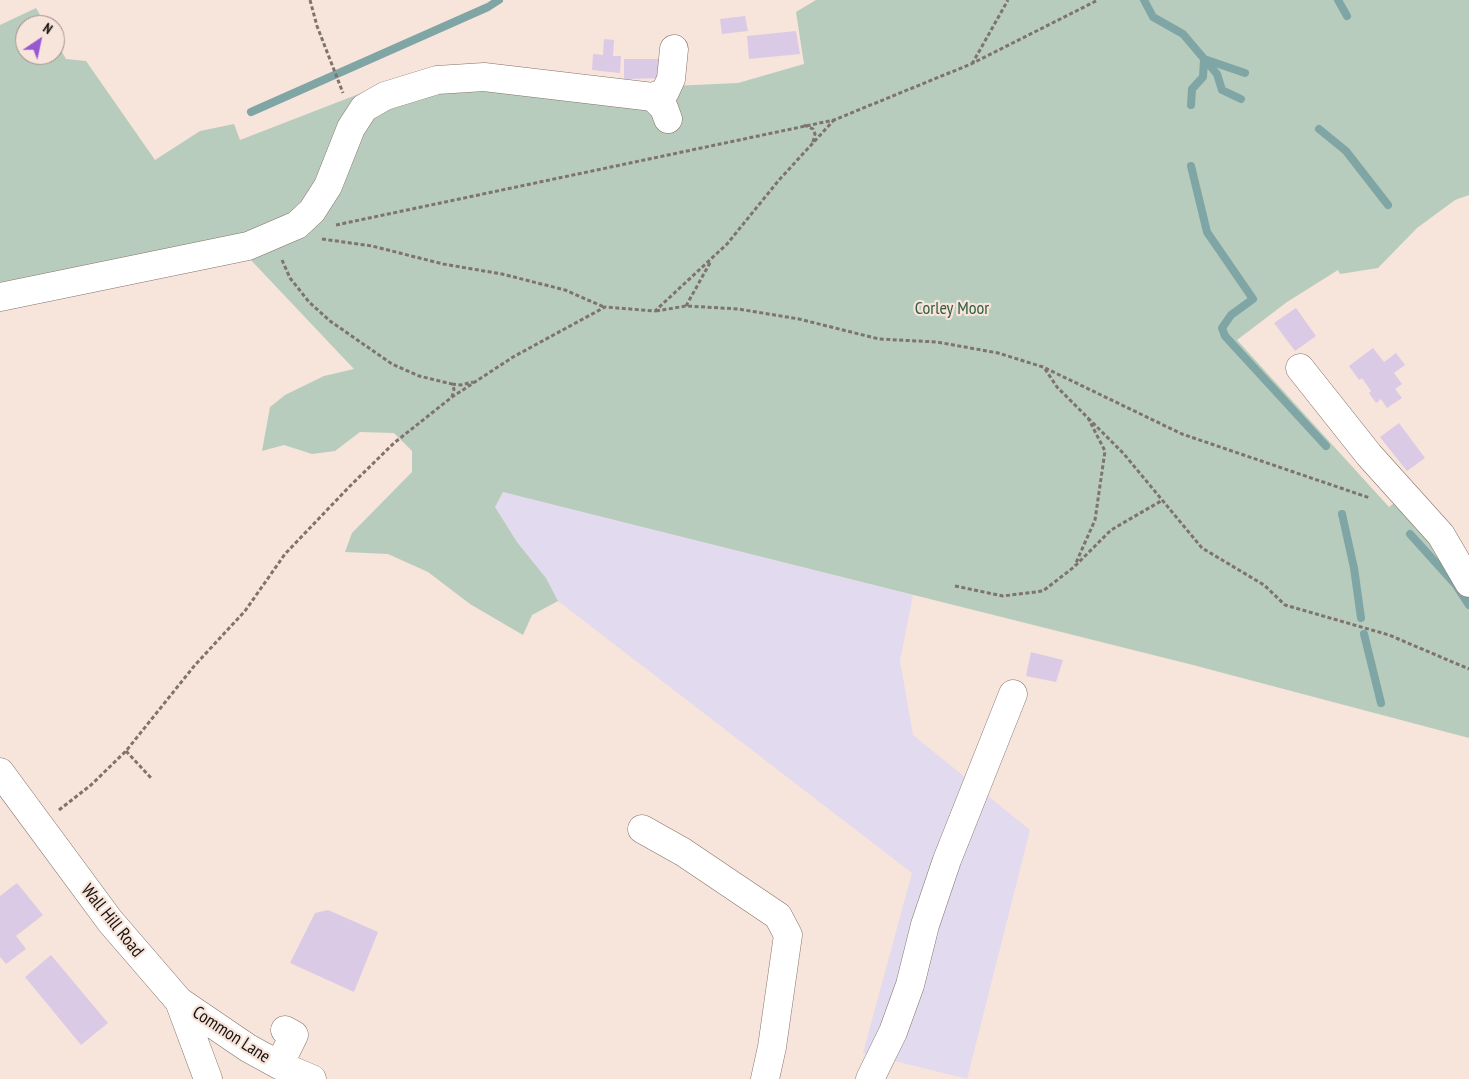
<!DOCTYPE html>
<html>
<head>
<meta charset="utf-8">
<style>
  body { margin:0 }
  #map { position:relative; width:1469px; height:1079px; overflow:hidden; background:#f7e4da; font-family:"PT Sans Narrow",sans-serif }
  canvas { display:block }
  .north { position:absolute; left:15px; top:15px; width:50px; height:50px; box-sizing:border-box; background:#f7e4da; border:1px solid #9e9089; border-radius:50%; rotate:34deg; font-size:14px; font-weight:700; line-height:20px; text-align:center; color:#18120f }
  .north::after { content:''; display:block; margin:auto; width:18px; height:22px; background:#9759d0; clip-path:polygon(50% 0,100% 100%,50% 72%,0 100%) }
</style>
</head>
<body>
<div id="map">
<canvas width="1469" height="1079"></canvas>
<div class="north">N</div>
</div>
<script>
const ctx = document.querySelector('canvas').getContext('2d');
ctx.lineJoin = 'round';
function paint(path, color) { ctx.fillStyle = color; ctx.fill(path, 'evenodd'); }
const toPath = rows => new Path2D(rows.map(r => 'M' + r).join(''));
function trace(path, color, width, dash) { ctx.strokeStyle = color; ctx.lineWidth = width; ctx.lineCap = dash ? 'butt' : 'round'; ctx.setLineDash(dash || []); ctx.stroke(path); }
function label(font, color, halo, rows, align = 'center') {
  ctx.font = font + ' "PT Sans Narrow",sans-serif'; ctx.lineWidth = 4.5; ctx.setLineDash([]); ctx.textBaseline = 'middle'; ctx.strokeStyle = halo; ctx.fillStyle = color; for (const [text, x, y, turn = 0] of rows) {
    ctx.save(); ctx.translate(x, y); ctx.rotate((+turn || 0) * Math.PI / 180); ctx.textAlign = isNaN(turn) ? turn : align; if (halo) ctx.strokeText(text, 0, 0); ctx.fillText(text, 0, 0); ctx.restore();
  }
}
paint(toPath([
  [503,492,913,595,900,661,913,735,1030,830,967,1079,863,1053,912,873,558,601,546,578,517,542,495,507]
]), '#e2daef');
paint(toPath([
  [816,0,1469,0,1469,195,1455,200,1417,228,1378,268,1340,274,1338,270,1287,302,1237,340,1389,507,1412,489,1469,565,1469,738,1193,665,503,492,495,507,517,542,546,578,558,601,532,615,523,635,470,604,428,572,388,554,345,552,352,533,412,472,412,451,394,433,360,432,335,451,312,454,284,445,262,451,270,407,285,395,324,376,354,369,248,257,0,302,0,25,36,8,46,25,25,25,25,55,55,55,55,40,66,59,86,61,155,160,200,131,234,124,240,140,382,85,651,87,738,83,804,64,796,12]
]), '#b7ccbd');
trace(toPath([
  [1144,0,1153,17,1183,34,1217,74,1222,90,1241,99],
  [1338,0,1347,16],
  [1191,105,1192,89,1203,77,1204,59,1245,73],
  [251,112,488,7,499,0],
  [1319,129,1346,151,1388,205],
  [1191,166,1207,232,1253,299,1231,315,1222,328,1225,336,1326,446],
  [1342,514,1354,568,1361,618],
  [1410,534,1456,585,1469,605],
  [1364,634,1381,703]
]), '#7fa5a5', 8);
paint(toPath([
  [745,16,748,31,722,34,720,19],
  [796,31,800,54,749,59,747,36],
  [604,39,614,40,613,56,621,56,620,73,592,70,593,54,603,55],
  [624,59,665,59,665,78,624,79],
  [1296,308,1316,336,1295,351,1274,323],
  [1373,348,1384,362,1396,353,1405,365,1394,373,1402,384,1395,389,1402,398,1387,408,1381,399,1376,403,1369,393,1371,391,1362,378,1359,380,1349,366],
  [1399,423,1425,458,1407,471,1380,437],
  [1031,652,1063,660,1056,682,1026,676],
  [17,883,43,915,16,936,26,949,6,964,0,957,0,896],
  [328,910,378,932,354,992,290,963,315,913],
  [51,955,108,1023,81,1045,25,977]
]), '#dbcae5');
const minor = toPath([
  [653,97,664,108,668,119],
  [0,297,248,246,297,225,312,211,328,186,351,128,364,108,385,96,437,80,484,77,653,97,665,92,671,79,674,49],
  [1300,368,1369,455,1441,535,1469,583],
  [0,772,110,921,179,1001,208,1079],
  [642,829,683,852,778,916,788,935,772,1047,765,1079],
  [179,1001,248,1048,279,1065,312,1079],
  [279,1065,294,1035,285,1030],
  [870,1079,893,1032,910,985,925,925,947,860,1013,694]
]);
trace(minor, '#83736a', 29);
trace(toPath([
  [310,0,317,26,343,93],
  [972,64,1008,0],
  [804,125,813,129,815,134,813,142],
  [336,225,834,120,971,64,1098,0],
  [322,239,372,246,443,264,502,274,565,290,604,307],
  [282,260,290,278,309,302,330,321,392,364,419,376,452,384,454,389,452,397],
  [686,306,711,261],
  [656,311,686,306,738,309,799,319,879,339,937,342,998,353,1043,367,1182,434,1370,498],
  [1045,369,1057,387,1088,418,1105,451,1095,520,1075,565],
  [452,384,461,385,473,382],
  [1088,418,1124,454,1202,548,1264,585,1285,605,1389,635,1469,669],
  [955,586,1003,596,1043,591,1074,567,1111,530,1161,501],
  [126,751,151,778],
  [59,810,91,785,126,751,195,665,245,611,285,554,349,487,394,443,452,397,513,357,605,307,655,311,727,244,779,180,834,120]
]), '#7f736d', 3, [4, 2.5]);
trace(minor, '#fff', 28);
label('18px', '#315f40', '#f7e4da', [
  ["Corley Moor",952,309]
]);
label('18px', '#18120f', '#f7e4da', [
  ["Wall Hill Road",112,921,51],
  ["Common Lane",231,1035,33]
]);
</script>
</body>
</html>
